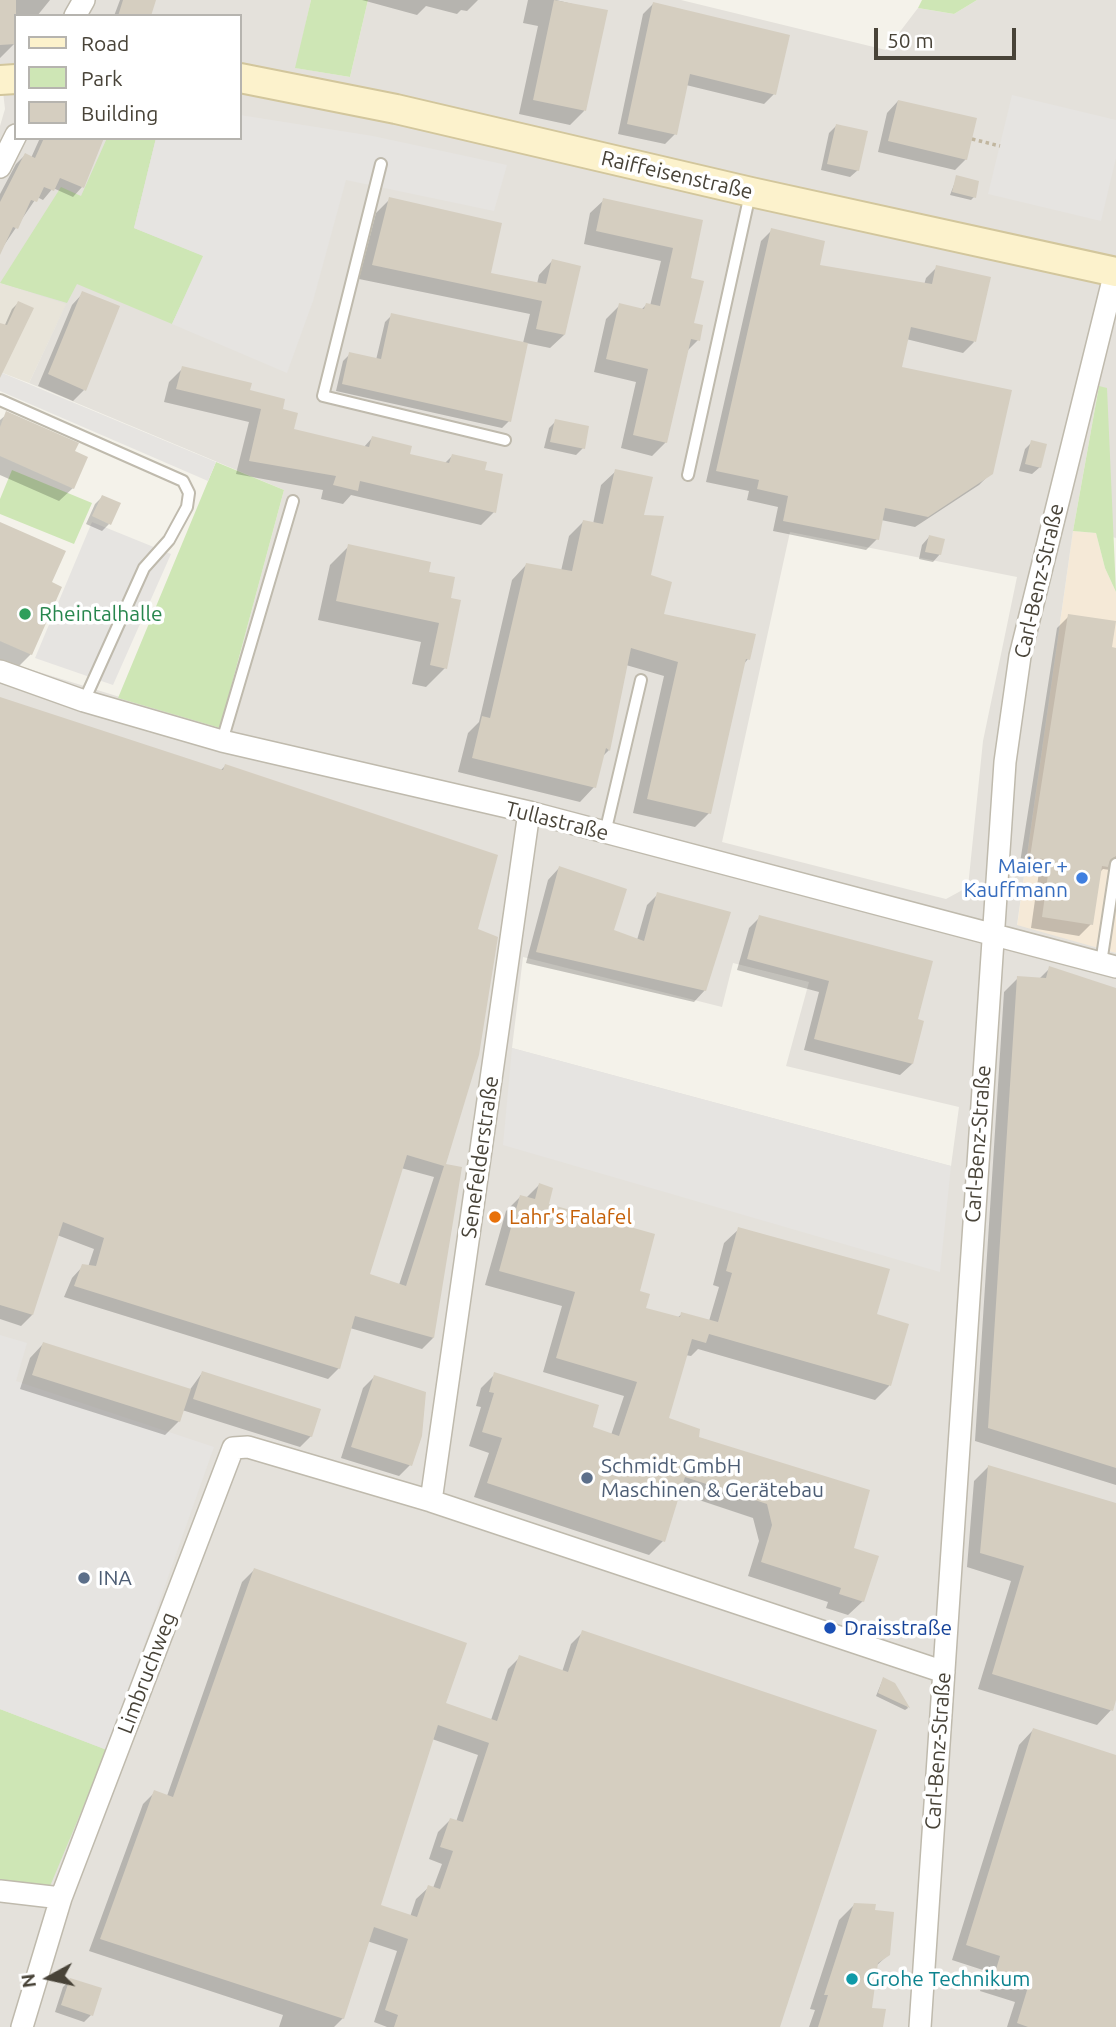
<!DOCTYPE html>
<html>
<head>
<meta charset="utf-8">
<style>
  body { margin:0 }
  #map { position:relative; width:1116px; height:2027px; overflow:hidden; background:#f4f2ea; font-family:Ubuntu,sans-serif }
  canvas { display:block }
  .legend { position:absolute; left:14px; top:14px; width:228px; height:126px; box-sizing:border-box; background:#fff; border:2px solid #b6b4af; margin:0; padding:9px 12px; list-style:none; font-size:21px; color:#484338 }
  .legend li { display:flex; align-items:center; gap:14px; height:35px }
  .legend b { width:35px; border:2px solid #b6b4af }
  .north { position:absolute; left:14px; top:1943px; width:70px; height:70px; -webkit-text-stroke:5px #fff; paint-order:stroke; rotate:262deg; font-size:19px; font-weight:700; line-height:28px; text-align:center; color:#484338 }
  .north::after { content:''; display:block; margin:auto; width:24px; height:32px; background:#484338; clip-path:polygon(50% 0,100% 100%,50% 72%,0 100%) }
  .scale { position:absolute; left:874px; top:28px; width:142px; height:32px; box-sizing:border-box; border:4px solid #484338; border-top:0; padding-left:9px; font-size:21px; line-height:24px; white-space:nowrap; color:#484338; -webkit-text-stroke:5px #fff; paint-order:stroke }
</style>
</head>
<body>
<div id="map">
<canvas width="1116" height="2027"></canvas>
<ul class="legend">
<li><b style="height:9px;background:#fcf2cc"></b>Road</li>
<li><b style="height:19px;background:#cee6b5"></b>Park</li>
<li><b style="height:19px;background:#d5cec0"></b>Building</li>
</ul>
<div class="north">N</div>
<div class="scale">50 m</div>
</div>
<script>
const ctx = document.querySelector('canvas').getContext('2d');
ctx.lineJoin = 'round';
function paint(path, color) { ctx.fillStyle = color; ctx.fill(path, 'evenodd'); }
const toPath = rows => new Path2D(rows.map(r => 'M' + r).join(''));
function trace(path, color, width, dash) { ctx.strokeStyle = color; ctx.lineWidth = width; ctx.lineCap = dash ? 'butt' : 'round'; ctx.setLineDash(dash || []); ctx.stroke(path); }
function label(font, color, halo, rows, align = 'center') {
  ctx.font = font + ' Ubuntu,sans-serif'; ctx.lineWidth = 7; ctx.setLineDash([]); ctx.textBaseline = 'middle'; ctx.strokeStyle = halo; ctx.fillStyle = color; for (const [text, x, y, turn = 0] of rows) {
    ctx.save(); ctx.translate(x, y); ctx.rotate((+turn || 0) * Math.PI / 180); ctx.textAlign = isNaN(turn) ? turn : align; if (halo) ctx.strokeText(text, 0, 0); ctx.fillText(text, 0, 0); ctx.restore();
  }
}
paint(toPath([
  [0,283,67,303,29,383,0,372]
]), '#e8e4d9');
paint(toPath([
  [1073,531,1096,533,1105,568,1116,592,1116,953,1017,926]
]), '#f5e9d7');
paint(toPath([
  [0,0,311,0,296,68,350,77,368,0,681,0,886,50,918,8,954,14,977,0,1116,0,1116,538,1112,537,1099,386,1073,531,1017,925,1116,953,1116,2027,0,2027,0,1885,106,1751,0,1709,0,660,220,728,284,490,29,383,66,304,0,283,0,126,5,109,0,65],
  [16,16,240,16,240,138,16,138],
  [790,532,1017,577,983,741,968,887,946,899,722,842],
  [523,957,722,1007,733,963,809,982,786,1066,959,1107,951,1166,512,1048]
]), '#e4e1db');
paint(toPath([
  [311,0,368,0,350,77,295,68],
  [922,0,977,0,954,14,918,8],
  [107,138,156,138,134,228,204,256,172,324,77,284,67,303,0,283,61,187,81,196],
  [1099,386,1107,388,1116,592,1105,568,1096,533,1073,531],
  [216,462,284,490,220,728,118,698],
  [12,470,92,503,74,544,0,514,0,499],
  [0,1709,107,1750,48,1891,0,1885]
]), '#cee6b5');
paint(toPath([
  [1012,95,1116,120,1116,158,1101,221,988,194],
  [240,115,373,136,507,165,494,211,346,180,313,301,287,373,172,324,203,256,134,228,156,138,240,138],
  [0,372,216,462,208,481,0,391],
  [92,522,171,554,113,685,35,658],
  [512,1048,951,1166,940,1272,503,1145],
  [0,1335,27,1343,16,1381,214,1447,107,1750,0,1709]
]), '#e6e4e1');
paint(toPath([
  [0,0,50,0,37,16,16,16,15,43,0,58],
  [120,0,150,0,149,16,114,16],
  [362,0,478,0,467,11,461,10,457,14,426,6,417,15],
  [528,0,556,0,606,12,584,111,570,125,519,114,538,26,523,23],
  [653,4,774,94,764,104,686,85,675,134,665,144,618,134,643,14],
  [898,101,966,159,955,170,878,152,887,113],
  [836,126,858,170,850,177,821,170,829,133],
  [40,138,102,138,82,187,73,197,53,188,43,200,37,197,0,251,0,194,16,164,25,155,31,158],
  [957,177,974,197,971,200,950,195],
  [390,199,489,275,537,284,539,275,552,261,564,335,550,348,526,343,509,421,502,428,336,391,343,361,350,354,376,360,385,322,392,315,523,343,530,314,359,279,376,213],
  [604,200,701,221,689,280,692,325,698,340,686,352,666,442,652,456,621,448,636,382,594,372,606,319,620,305,641,310,646,305,650,306,661,261,584,244,590,213],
  [772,230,818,266,924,285,926,278,937,267,974,342,963,353,906,339,900,368,991,473,979,485,915,527,881,520,877,539,866,550,773,531,778,507,747,500,749,491,706,482,761,241],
  [83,293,84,390,73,401,38,386,72,305],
  [18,303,0,346,0,336,12,309],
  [183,368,248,392,281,410,292,431,364,447,372,438,408,456,444,464,452,456,483,471,494,512,481,525,351,495,343,504,321,499,323,490,236,474,249,422,164,402,169,382],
  [7,414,72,452,73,488,59,501,0,475,0,420],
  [556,421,583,448,576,455,544,448,549,428],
  [1032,442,1040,467,1032,474,1019,471,1025,449],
  [616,471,642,516,649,576,662,615,748,659,743,665,709,813,695,827,633,813,664,676,626,665,609,750,602,757,594,787,580,802,458,772,468,733,479,722,512,580,526,565,561,571,569,536,583,522,593,524,601,485],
  [102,497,109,524,102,531,86,524,95,504],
  [0,524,50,583,31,654,17,668,0,660],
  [929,537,940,554,933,562,919,559,922,545],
  [349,546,427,573,449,599,445,668,426,687,412,684,421,642,318,620,330,565],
  [1069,616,1110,649,1116,650,1116,882,1111,881,1110,870,1103,869,1099,873,1091,924,1079,936,1031,928,1039,872,1019,869,1057,628],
  [0,699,220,771,225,766,476,930,444,1166,460,1169,433,1338,422,1349,350,1328,339,1368,328,1379,64,1297,72,1278,83,1266,88,1267,94,1249,57,1235,32,1315,21,1326,0,1319],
  [401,1168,434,1177,399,1285,368,1275],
  [559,868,612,931,637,940,647,905,658,894,705,990,694,1002,526,963,548,880],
  [760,917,916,1020,912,1064,900,1075,804,1050,819,992,737,970,749,928],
  [1050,968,1116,990,1116,1485,975,1441,1004,992,1018,978,1038,980],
  [539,1185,547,1206,637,1292,644,1309,677,1318,682,1314,709,1321,719,1287,713,1285,724,1243,739,1229,875,1315,907,1325,889,1386,875,1400,698,1349,691,1356,685,1355,667,1420,852,1549,863,1601,848,1615,826,1608,828,1602,748,1576,759,1541,753,1518,678,1493,663,1541,649,1555,474,1497,489,1453,469,1446,481,1407,476,1406,481,1388,495,1374,591,1428,611,1435,624,1396,543,1372,562,1306,485,1285,506,1211,520,1197,526,1198],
  [43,1344,189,1391,202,1373,311,1436,300,1447,182,1410,179,1421,165,1435,20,1389,30,1358],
  [374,1377,410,1465,399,1476,341,1458,363,1388],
  [988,1467,1116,1506,1116,1694,1111,1710,1097,1725,978,1689,1011,1581,967,1567,974,1481],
  [254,1570,444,1704,491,1720,508,1669,520,1657,562,1672,571,1644,583,1632,778,2027,387,2027,374,2022,397,1951,367,1941,343,2018,334,2027,279,2027,283,2015,89,1951,143,1804,155,1792,167,1796,242,1582],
  [432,1739,478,1755,456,1822,450,1820,438,1832,429,1859,442,1864,433,1888,429,1887,416,1899,410,1917,379,1906],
  [883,1679,894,1684,908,1708,905,1710,876,1696],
  [1033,1730,1116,1757,1116,2027,1007,2027,1015,2002,980,1991,986,1971,952,1960,1019,1745],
  [854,1905,873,1912,889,1954,875,1967,870,2009,881,2027,809,2027,815,2010,810,2009,839,1920],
  [70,1980,91,2015,84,2022,55,2012,63,1987]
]), '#0003');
paint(toPath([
  [0,0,16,0,16,44,0,45],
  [123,0,156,0,151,16,118,16],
  [554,0,608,10,586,111,533,100],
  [653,2,790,35,776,95,690,74,677,135,627,124],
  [898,100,977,118,967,160,888,141],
  [836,124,868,131,859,171,827,164],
  [44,138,104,138,84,188,60,178,54,191,44,187,37,202,31,200,18,229,13,227,0,255,0,202,25,153,35,158],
  [956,175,979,181,976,198,952,192],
  [389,197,502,223,491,273,546,284,552,259,581,266,565,335,536,329,542,301,372,265],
  [603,198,703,220,691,278,704,281,694,323,703,325,700,341,691,339,667,443,633,435,648,369,606,359,619,303,644,309,646,303,660,306,673,248,596,231],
  [771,228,825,241,820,265,932,284,936,265,991,277,976,342,911,327,902,367,1012,390,993,474,928,517,885,508,879,540,783,521,788,496,757,489,759,480,716,471],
  [82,291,120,306,86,391,48,374],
  [18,301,34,308,0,378,0,323,7,325],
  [391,313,528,343,511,422,342,384,349,352,381,359],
  [182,366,252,383,250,390,285,399,283,409,298,413,294,429,369,447,372,436,412,446,410,454,449,463,452,454,487,462,485,470,503,474,496,513,360,481,358,491,333,485,336,476,249,461,261,409,176,389],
  [6,411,79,443,75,451,88,457,74,489,0,456,0,427],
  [555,419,589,426,585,449,550,442],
  [1031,440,1047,444,1041,468,1025,464],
  [615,469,653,477,644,515,664,516,651,575,672,582,664,614,756,634,750,660,746,659,711,814,647,799,678,662,631,648,610,751,606,748,596,788,472,758,482,716,490,718,526,563,572,571,583,520,603,524],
  [102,495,121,503,111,525,92,516],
  [0,522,66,551,52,582,62,587,32,655,0,641],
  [929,535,945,539,941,555,925,552],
  [348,544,431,562,429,572,455,577,451,598,461,600,447,669,430,665,439,623,336,601],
  [1068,614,1116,621,1112,647,1116,648,1116,856,1110,860,1108,867,1102,866,1093,925,1042,917,1050,860,1030,857],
  [0,697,223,770,225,764,498,855,478,929,498,937,479,1055,446,1164,462,1167,434,1338,355,1316,340,1369,74,1286,82,1264,96,1266,104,1238,63,1222,33,1315,0,1305],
  [407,1155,444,1166,406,1286,370,1274],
  [559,866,627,889,614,930,644,941,657,892,731,912,706,991,536,952],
  [759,915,933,961,918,1019,924,1021,913,1064,814,1039,829,981,747,959],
  [1049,966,1116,988,1116,1468,988,1428,1017,976,1046,978],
  [539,1183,553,1188,549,1204,655,1234,640,1291,650,1294,646,1308,680,1317,681,1312,718,1322,732,1273,726,1271,738,1227,890,1269,877,1314,909,1324,891,1386,709,1334,706,1343,692,1339,669,1418,700,1429,699,1437,870,1490,854,1548,879,1556,864,1602,839,1594,841,1588,761,1562,772,1525,767,1504,685,1477,665,1542,487,1483,502,1438,482,1432,494,1393,489,1392,494,1372,599,1405,593,1427,619,1436,637,1382,556,1358,575,1292,499,1271,520,1195,535,1199],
  [43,1342,191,1389,180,1422,32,1375],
  [202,1371,321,1409,312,1437,193,1399],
  [374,1375,426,1392,422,1436,412,1466,351,1447],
  [988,1465,1116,1503,1116,1700,1113,1711,992,1674,1024,1566,980,1553],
  [254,1568,467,1643,446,1703,497,1721,519,1655,568,1672,582,1630,877,1730,780,2027,394,2027,398,2015,385,2010,408,1939,374,1927,344,2019,100,1939,154,1790,173,1797],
  [438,1725,489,1743,463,1822,450,1818,440,1847,453,1851,440,1889,428,1885,417,1917,381,1905],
  [883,1677,895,1683,910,1708,878,1693],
  [1033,1728,1116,1755,1116,2027,1028,2027,1017,2023,1028,1987,994,1976,1000,1956,966,1945],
  [854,1903,876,1904,875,1910,894,1912,890,1955,878,1963,872,2008,886,2009,883,2027,818,2027,828,1995,824,1995],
  [70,1978,102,1988,93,2016,61,2005]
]), '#d5cec0');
const lane = toPath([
  [381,164,323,396,505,440],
  [0,400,183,481,189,493,187,507,169,540,144,568,84,701],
  [688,475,750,194],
  [222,741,293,501],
  [605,833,641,680],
  [1101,963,1116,864]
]);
const street = toPath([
  [75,16,84,0],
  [0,167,16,135],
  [0,671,84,701,222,741,529,812,1116,967],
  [431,1501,529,812],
  [0,1891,61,1898],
  [22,2027,61,1898,233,1448,248,1447,431,1501,944,1672],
  [920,2027,1005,762,1020,656,1115,272]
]);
const secondary = toPath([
  [240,78,396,109,751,192,1116,272],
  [0,80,16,79]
]);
trace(lane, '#bfbaad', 14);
trace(street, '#bfbaad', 24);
trace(secondary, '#d2c69c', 32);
trace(toPath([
  [972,139,1000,146]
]), '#c1b69f', 3.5, [3.5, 3.5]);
trace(lane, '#fff', 10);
trace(street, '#fff', 21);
trace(secondary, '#fcf2cc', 28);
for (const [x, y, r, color] of [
  [25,614,7,"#2e9e5b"],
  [1082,878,7,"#3f7fe0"],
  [495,1217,7,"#e8710a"],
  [587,1478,7,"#5c6f8a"],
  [84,1578,7,"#5c6f8a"],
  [830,1628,7,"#1a4fb4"],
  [852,1979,7,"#0f9aa8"]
]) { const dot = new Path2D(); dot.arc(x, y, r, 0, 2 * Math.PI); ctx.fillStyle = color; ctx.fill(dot); trace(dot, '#fff', 2.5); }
label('21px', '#484338', '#fff', [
  ["Raiffeisenstraße",677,175,13],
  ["Carl-Benz-Straße",1039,581,-77],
  ["Tullastraße",557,821,14],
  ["Carl-Benz-Straße",978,1144,-86],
  ["Senefelderstraße",480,1157,-82],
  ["Limbruchweg",147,1673,-69],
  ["Carl-Benz-Straße",938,1751,-86]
]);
label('21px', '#27864d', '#fff', [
  ["Rheintalhalle",39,614]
], 'left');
label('21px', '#366cbe', '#fff', [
  ["Maier +",1068,866],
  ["Kauffmann",1068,890]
], 'right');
label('21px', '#c56008', '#fff', [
  ["Lahr's Falafel",509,1217]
], 'left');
label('21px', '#4e5e75', '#fff', [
  ["Schmidt GmbH",601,1466],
  ["Maschinen & Gerätebau",601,1490],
  ["INA",98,1578]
], 'left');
label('21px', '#164399', '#fff', [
  ["Draisstraße",844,1628]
], 'left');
label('21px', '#0d838f', '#fff', [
  ["Grohe Technikum",866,1979]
], 'left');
</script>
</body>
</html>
